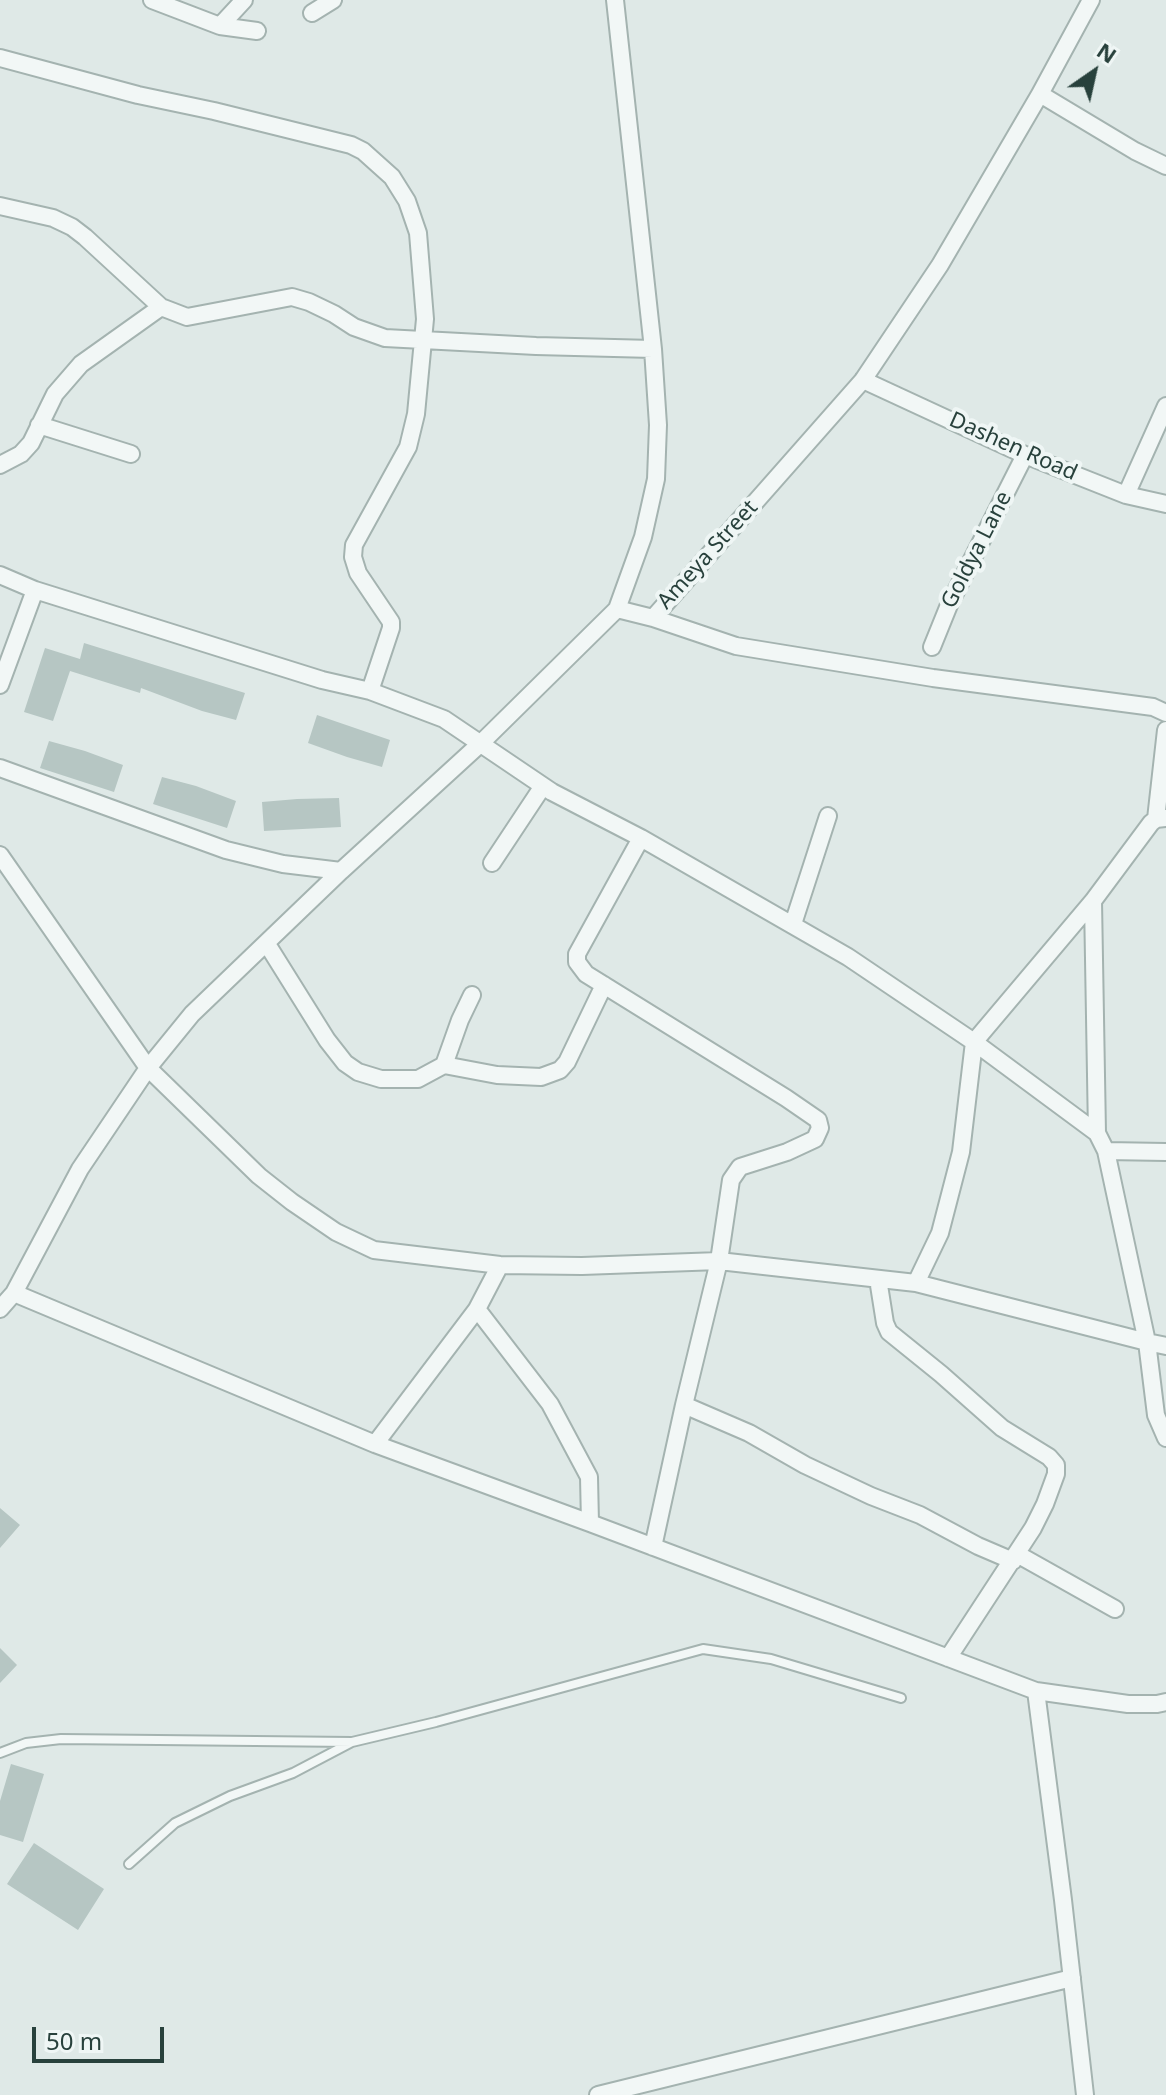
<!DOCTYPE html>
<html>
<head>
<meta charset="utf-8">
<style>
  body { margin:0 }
  #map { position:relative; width:1166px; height:2095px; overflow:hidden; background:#dfe9e7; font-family:"Noto Sans",sans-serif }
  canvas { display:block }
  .north { position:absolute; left:1054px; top:32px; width:80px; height:80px; -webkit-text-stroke:6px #eff6f5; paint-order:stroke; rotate:34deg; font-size:22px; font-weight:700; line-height:32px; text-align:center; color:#28413c }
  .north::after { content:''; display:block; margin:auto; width:28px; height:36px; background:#28413c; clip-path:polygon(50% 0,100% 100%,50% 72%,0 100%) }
  .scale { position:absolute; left:32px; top:2027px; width:132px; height:36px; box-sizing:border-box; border:4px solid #28413c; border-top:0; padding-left:10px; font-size:24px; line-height:28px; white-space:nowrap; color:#28413c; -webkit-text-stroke:6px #eff6f5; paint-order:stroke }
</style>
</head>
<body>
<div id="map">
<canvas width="1166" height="2095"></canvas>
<div class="north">N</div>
<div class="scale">50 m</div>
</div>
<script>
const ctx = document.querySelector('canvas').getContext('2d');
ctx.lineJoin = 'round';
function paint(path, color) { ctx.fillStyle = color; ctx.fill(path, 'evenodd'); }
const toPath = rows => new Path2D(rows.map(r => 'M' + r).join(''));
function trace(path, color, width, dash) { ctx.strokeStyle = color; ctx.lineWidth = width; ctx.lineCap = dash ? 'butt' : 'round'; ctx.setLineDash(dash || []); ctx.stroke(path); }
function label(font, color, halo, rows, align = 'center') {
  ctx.font = font + ' "Noto Sans",sans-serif'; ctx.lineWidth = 8; ctx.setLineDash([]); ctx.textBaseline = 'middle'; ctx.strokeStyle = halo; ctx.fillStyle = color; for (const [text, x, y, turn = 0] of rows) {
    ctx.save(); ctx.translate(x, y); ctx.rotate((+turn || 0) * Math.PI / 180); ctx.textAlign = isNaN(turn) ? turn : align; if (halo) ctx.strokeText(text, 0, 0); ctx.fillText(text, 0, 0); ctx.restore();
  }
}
paint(toPath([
  [84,643,245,693,236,720,202,711,141,688,140,693,70,671,53,721,24,712,45,648,80,659],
  [317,715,390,740,382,767,347,757,308,743],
  [49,741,85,751,123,765,114,792,40,768],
  [162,777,196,786,236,801,227,828,153,804],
  [339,798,341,827,264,831,262,802,297,799],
  [0,1508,20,1525,0,1548],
  [0,1648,17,1665,0,1683],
  [11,1764,44,1774,23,1842,0,1835,0,1801],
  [34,1843,104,1889,78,1930,7,1884]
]), '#b6c6c3');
const lane = toPath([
  [0,1753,26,1743,61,1739,352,1742,436,1722,703,1649,771,1659,901,1698],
  [129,1864,175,1823,230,1796,293,1773,352,1742]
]);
const street = toPath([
  [152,0,220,26,257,31],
  [312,13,333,0],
  [220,26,244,0],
  [0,58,138,95,214,111,351,145,363,151,392,177,407,201,418,233,425,319,416,414,408,447,354,545,353,557,358,573,391,622,391,628,370,691],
  [1040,94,1135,151,1166,166],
  [0,206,53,218,72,227,85,237,161,307,187,317,292,297,309,302,334,314,354,327,385,338,536,346,653,349],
  [863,380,1025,455,1126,495,1166,504],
  [39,425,131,454],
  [0,465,21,454,31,443,55,394,81,364,161,307],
  [1126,495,1166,406],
  [0,575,35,590,322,680,370,691,444,719,552,792,641,838,848,957,974,1042,1097,1133,1106,1151,1147,1342,916,1283,719,1261,582,1266,500,1265,374,1250,336,1232,292,1202,259,1176,148,1068,0,855],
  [617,609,653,618,863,380,940,265,1040,94,1091,0],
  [653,618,736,646,933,678,1153,707,1166,713],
  [932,647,949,605,1025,455],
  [0,685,35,590],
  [0,768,226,850,283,864,341,871],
  [1156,819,1166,730],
  [641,838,577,954,577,962,586,974,786,1098,818,1120,820,1128,815,1139,787,1152,740,1167,731,1180,719,1261,684,1405,653,1547],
  [492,863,543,786],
  [1093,901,1097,1133],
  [793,924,828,816],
  [267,944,327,1040,345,1063,358,1072,381,1079,418,1079,444,1065,497,1075,541,1077,560,1070,567,1062,604,985],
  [444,1065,460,1020,472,995],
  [1106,1151,1166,1152],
  [878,1279,885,1323,889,1332,941,1374,1002,1428,1049,1457,1056,1465,1056,1474,1045,1504,1033,1528,948,1658],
  [916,1283,940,1233,961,1152,974,1042,1093,901,1151,823,1156,819,1166,818],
  [14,1293,375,1444,590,1523,1036,1691,1063,1900,1085,2095],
  [0,1309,14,1293,80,1169,148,1068,192,1014,341,871,481,743,617,609,643,537,656,479,658,425,653,349,615,0],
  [477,1309,550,1404,589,1477,590,1523],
  [1166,1346,1147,1342,1156,1415,1166,1438],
  [684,1405,749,1433,805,1465,871,1496,920,1515,978,1546,1013,1561],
  [375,1444,477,1309,500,1265],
  [1017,1554,1115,1609],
  [1036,1691,1128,1704,1157,1704,1166,1702],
  [598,2095,1072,1978]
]);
trace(lane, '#a4b3b0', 12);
trace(street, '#a4b3b0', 20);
trace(lane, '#f2f7f6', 8);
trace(street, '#f2f7f6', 16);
label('22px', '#28413c', '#eff6f5', [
  ["Dashen Road",1013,447,24],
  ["Goldya Lane",977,550,-63],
  ["Ameya Street",708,555,-48]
]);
</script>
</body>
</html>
